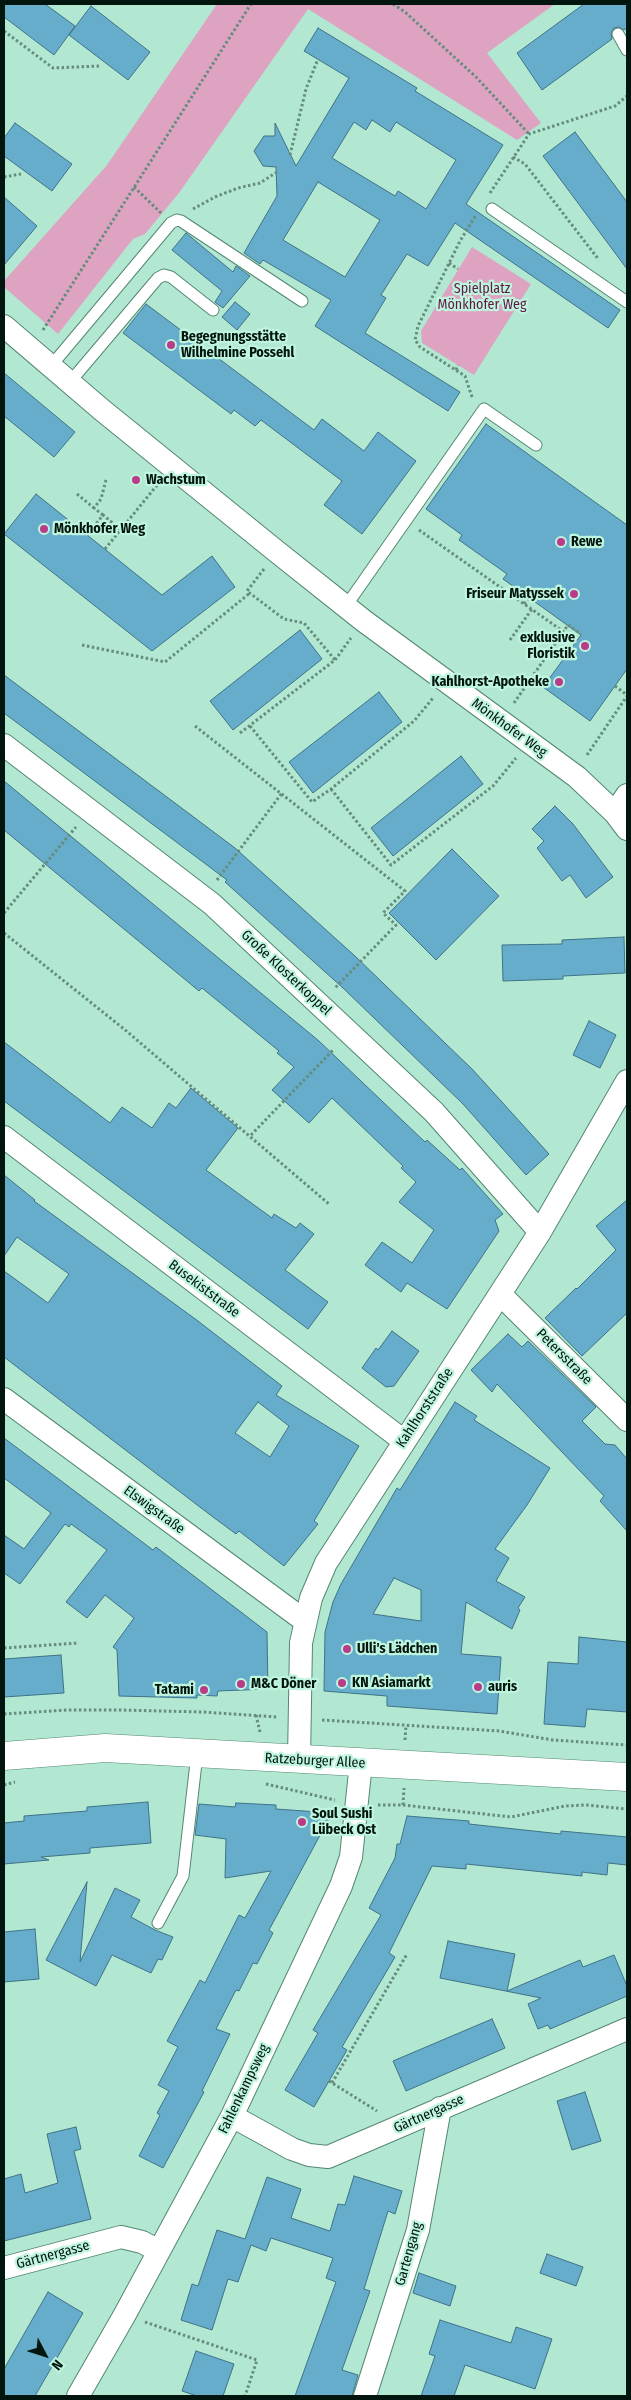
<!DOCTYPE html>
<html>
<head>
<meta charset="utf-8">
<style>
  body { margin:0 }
  #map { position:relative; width:631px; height:2400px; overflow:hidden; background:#b2e8d1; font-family:"Fira Sans Condensed",sans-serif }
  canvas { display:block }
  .frame { position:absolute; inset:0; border:5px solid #02150e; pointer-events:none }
  .north { position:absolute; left:20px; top:2330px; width:50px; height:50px; -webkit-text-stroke:4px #bff5de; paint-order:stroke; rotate:130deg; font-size:14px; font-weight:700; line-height:20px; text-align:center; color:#02150e }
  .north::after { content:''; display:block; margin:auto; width:18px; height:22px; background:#02150e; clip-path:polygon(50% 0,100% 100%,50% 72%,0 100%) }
</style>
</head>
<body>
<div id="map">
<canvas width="631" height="2400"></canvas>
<div class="frame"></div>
<div class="north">N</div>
</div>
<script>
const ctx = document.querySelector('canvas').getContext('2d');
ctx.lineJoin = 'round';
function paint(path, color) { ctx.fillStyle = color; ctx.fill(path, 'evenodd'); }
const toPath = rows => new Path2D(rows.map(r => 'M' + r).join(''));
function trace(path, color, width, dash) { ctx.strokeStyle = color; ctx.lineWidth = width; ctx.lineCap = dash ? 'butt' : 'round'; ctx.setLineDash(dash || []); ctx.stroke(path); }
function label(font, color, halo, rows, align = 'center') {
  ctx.font = font + ' "Fira Sans Condensed",sans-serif'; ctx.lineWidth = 4.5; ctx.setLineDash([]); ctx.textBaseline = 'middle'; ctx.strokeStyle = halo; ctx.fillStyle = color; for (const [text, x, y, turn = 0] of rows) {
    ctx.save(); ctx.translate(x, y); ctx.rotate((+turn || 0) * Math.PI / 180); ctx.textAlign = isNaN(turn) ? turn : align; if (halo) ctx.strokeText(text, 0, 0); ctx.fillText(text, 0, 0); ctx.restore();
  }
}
paint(toPath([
  [217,4,555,4,487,53,541,123,517,140,308,9,179,193,145,234,133,239,58,334,4,287,4,281,107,165],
  [472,247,531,284,474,375,422,343,421,331]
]), '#dea3c1');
const building = toPath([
  [4,4,45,4,75,26,54,55,4,17,4,4],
  [584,4,627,4,627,28,624,30,619,27,614,28,611,33,612,39,542,90,517,53,584,4],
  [91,6,150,52,128,80,69,35,91,6],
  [318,28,417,88,415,91,503,145,466,204,620,310,608,328,455,223,428,266,407,254,381,295,386,298,365,333,460,392,448,411,315,326,331,300,263,260,260,264,244,253,277,196,276,167,263,166,254,151,264,136,275,136,275,123,296,166,349,78,304,51,318,28],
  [372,120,390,132,396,122,456,160,426,209,398,191,395,196,332,158,354,122,366,130,372,120],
  [318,182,380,220,345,277,283,240,318,182],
  [15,123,72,164,52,191,4,156,4,138,15,123],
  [575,132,627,202,627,269,543,156,575,132],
  [4,197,37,226,4,265,4,197],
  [186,233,233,272,236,266,250,276,223,308,215,302,222,291,172,250,186,233],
  [235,302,250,314,237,330,222,317,235,302],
  [146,304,314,430,322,419,364,451,378,432,416,461,362,534,324,505,342,481,261,420,255,426,234,410,231,414,123,333,146,304],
  [4,373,75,432,54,457,4,416,4,373],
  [486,424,627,525,627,669,590,721,543,687,581,635,503,579,507,574,459,540,462,535,426,509,486,424],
  [36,494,162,595,212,556,235,587,152,651,4,534,36,494],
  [300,630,322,659,233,730,210,701,300,630],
  [4,675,235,848,355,956,473,1070,549,1154,526,1175,463,1104,343,988,225,882,227,880,4,713,4,675],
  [379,692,402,722,313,793,289,762,379,692],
  [461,756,483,784,393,856,371,828,461,756],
  [4,781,319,1041,425,1142,427,1140,460,1170,462,1168,503,1214,495,1220,499,1231,447,1309,407,1283,401,1292,365,1265,382,1242,412,1263,434,1230,399,1202,416,1182,401,1168,403,1166,332,1098,309,1123,272,1090,294,1067,277,1053,279,1051,202,988,199,991,4,830,4,781],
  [555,806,573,824,613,877,586,898,570,875,562,881,537,848,544,841,532,829,555,806],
  [452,849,499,896,436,960,389,913,452,849],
  [624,937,625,973,563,976,563,979,503,981,502,945,562,944,562,940,624,937],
  [589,1021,616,1035,600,1068,573,1055,589,1021],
  [4,1042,110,1123,122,1107,152,1128,169,1103,176,1108,191,1088,238,1128,206,1170,272,1218,274,1214,296,1228,300,1223,314,1234,285,1270,328,1302,308,1329,4,1101,4,1042],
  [4,1175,35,1200,34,1201,198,1321,282,1386,276,1395,359,1446,314,1521,318,1524,284,1566,239,1531,236,1534,209,1514,4,1357,4,1271,48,1303,69,1274,17,1237,4,1256,4,1175],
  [258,1402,289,1426,270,1457,235,1433,258,1402],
  [627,1200,627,1313,582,1356,545,1318,576,1288,577,1289,616,1250,596,1226,627,1200],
  [392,1331,419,1351,394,1386,386,1387,362,1368,376,1348,378,1350,392,1331],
  [508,1334,522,1347,528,1341,596,1407,582,1421,605,1444,615,1445,627,1459,627,1531,600,1501,604,1496,497,1384,492,1392,471,1370,508,1334],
  [455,1402,477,1416,474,1420,550,1468,527,1505,495,1549,509,1558,496,1581,525,1597,518,1608,520,1610,512,1629,466,1602,461,1654,501,1657,497,1714,387,1706,387,1696,324,1691,325,1632,333,1602,341,1584,397,1488,400,1490,455,1402],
  [394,1578,421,1590,421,1621,373,1614,394,1578],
  [4,1438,153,1550,156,1547,267,1632,268,1689,218,1691,217,1696,197,1695,197,1698,119,1696,117,1650,113,1647,134,1618,105,1595,87,1618,66,1602,107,1550,71,1524,69,1527,65,1524,20,1584,4,1573,4,1535,24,1549,51,1513,4,1478,4,1438],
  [579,1637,627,1642,627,1712,587,1709,585,1727,544,1724,548,1662,578,1664,579,1637],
  [61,1655,64,1693,4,1697,4,1659,61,1655],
  [148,1802,151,1843,90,1848,90,1853,41,1857,49,1860,4,1864,4,1823,24,1821,24,1816,87,1811,87,1807,148,1802],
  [236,1803,276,1805,276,1809,332,1813,269,1930,273,1933,257,1964,253,1963,239,1991,236,1990,216,2029,230,2034,202,2091,204,2092,163,2168,139,2156,160,2115,157,2113,169,2091,158,2085,178,2047,167,2041,200,1980,205,1983,239,1915,245,1918,271,1871,225,1878,226,1839,195,1835,199,1804,235,1807,236,1803],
  [407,1816,469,1821,469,1824,561,1834,561,1831,627,1837,627,1865,608,1863,607,1875,582,1872,582,1876,466,1864,466,1869,432,1866,389,1953,395,1957,342,2047,347,2050,314,2107,285,2090,318,2033,313,2030,381,1915,369,1908,395,1858,397,1844,400,1844,407,1816],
  [87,1882,80,1962,115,1888,140,1900,131,1917,155,1930,173,1937,162,1960,158,1959,151,1973,112,1955,96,1986,46,1960,87,1882],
  [35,1929,39,1979,4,1982,4,1932,35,1929],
  [448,1941,515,1954,507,1991,580,1960,583,1967,614,1955,627,1986,627,1996,550,2029,548,2025,538,2029,528,2004,541,1998,440,1978,448,1941],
  [492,2019,505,2048,406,2091,393,2061,492,2019],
  [585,2092,601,2141,572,2150,557,2101,585,2092],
  [76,2127,81,2149,74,2151,91,2219,4,2241,4,2179,21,2174,25,2193,58,2183,47,2134,76,2127],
  [354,2176,402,2191,395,2214,388,2211,364,2289,370,2291,342,2370,358,2375,352,2396,295,2396,336,2282,326,2278,333,2258,271,2238,266,2251,251,2245,238,2282,228,2279,212,2330,181,2320,192,2284,198,2286,217,2230,245,2239,267,2177,301,2189,291,2218,330,2231,338,2204,345,2205,354,2176],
  [547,2254,583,2267,576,2286,540,2273,547,2254],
  [419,2273,456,2286,450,2306,413,2293,419,2273],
  [48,2292,83,2313,35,2396,4,2396,4,2369,48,2292],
  [440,2320,511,2343,516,2327,552,2339,535,2389,465,2365,454,2396,421,2396,435,2356,429,2354,440,2320],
  [196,2351,234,2364,223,2396,197,2396,182,2391,196,2351]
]);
paint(building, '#66adcb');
trace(building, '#3f7287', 1);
const service = toPath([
  [618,34,627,50],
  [492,209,627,302],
  [51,366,171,223,177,220,181,221,302,301],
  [70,382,158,278,164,275,171,277,213,310],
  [346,606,484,409,536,445],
  [158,1923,183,1876,197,1754]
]);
const minor = toPath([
  [4,326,102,410,276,551,364,621,577,777,615,813,627,829],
  [4,745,212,904,434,1112,540,1232],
  [615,813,627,795],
  [4,1137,404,1441],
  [500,1294,627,1420],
  [4,1399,305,1621],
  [299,1760,301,1643,311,1598,326,1563,540,1232,627,1081],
  [232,2116,292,2149,309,2155,328,2157,627,2029],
  [4,2268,121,2237,142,2242,159,2251],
  [78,2396,124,2316,232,2116,341,1886,351,1857,361,1763],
  [365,2396,418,2230,440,2108]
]);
const secondary = toPath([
  [4,1756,105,1748,627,1777]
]);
trace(service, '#548772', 13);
trace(minor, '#548772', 24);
trace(secondary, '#548772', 29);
trace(toPath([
  [393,4,405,12,476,77,529,134],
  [4,31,53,68,100,66],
  [290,155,306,89,318,59],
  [513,157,525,164,599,260],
  [4,177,21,174],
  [134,187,161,213],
  [490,193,529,134,615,106,627,96],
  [193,209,215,197,238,188,260,183,277,172],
  [449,263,458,269],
  [43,330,251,4],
  [456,370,458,365],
  [472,397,465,376,420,347,415,340,418,326,460,241,476,215],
  [77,494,94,508],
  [103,515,94,508,101,499,106,480],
  [419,530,564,632],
  [87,535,103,515,120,529],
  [105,549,158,484],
  [264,569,247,591,284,619,304,623,335,660],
  [524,604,529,597],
  [510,640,532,609],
  [82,645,165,662,250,593],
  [615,686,627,695],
  [514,703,568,625,581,634],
  [195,726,405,891,383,913,396,925,334,989],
  [250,726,312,802,331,789,414,721,433,698],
  [240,733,335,660,351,638],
  [587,755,627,696],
  [331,789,391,865,493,786,516,758],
  [217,880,282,793],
  [4,913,76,827],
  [4,933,124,1029,329,1204],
  [251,1135,334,1049],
  [4,1648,79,1643],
  [4,1714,67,1710,120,1710,202,1712,278,1717],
  [256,1715,260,1732],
  [322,1720,499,1731,553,1740,627,1745],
  [405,1740,406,1725],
  [266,1784,335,1800],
  [4,1785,15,1782],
  [378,1805,403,1805,511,1817,565,1806,585,1805,627,1809],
  [403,1805,404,1788],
  [329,2081,377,2111],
  [332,2083,407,1954],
  [145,2322,257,2360,245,2396]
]), '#658c7c', 3, [2.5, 2.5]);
trace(service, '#fff', 11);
trace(minor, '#fff', 22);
trace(secondary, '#fff', 28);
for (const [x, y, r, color] of [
  [171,345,5,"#ba3b89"],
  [136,480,5,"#ba3b89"],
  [44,529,5,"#ba3b89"],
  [561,542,5,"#ba3b89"],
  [574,594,5,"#ba3b89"],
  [585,646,5,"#ba3b89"],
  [559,682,5,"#ba3b89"],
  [347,1649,5,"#ba3b89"],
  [342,1683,5,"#ba3b89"],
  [241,1684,5,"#ba3b89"],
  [478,1687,5,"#ba3b89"],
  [204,1690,5,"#ba3b89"],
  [302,1822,5,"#ba3b89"]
]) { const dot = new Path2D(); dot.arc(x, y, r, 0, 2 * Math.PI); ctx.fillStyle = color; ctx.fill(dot); trace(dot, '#bff5de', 2); }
label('14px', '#5f1844', '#bff5de', [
  ["Spielplatz",482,289],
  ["Mönkhofer Weg",482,305]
]);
label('bold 14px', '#02150e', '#bff5de', [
  ["Begegnungsstätte",181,337],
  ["Wilhelmine Possehl",181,353],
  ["Wachstum",146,480],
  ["Mönkhofer Weg",54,529],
  ["Rewe",571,542],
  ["Friseur Matyssek",564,594,"right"],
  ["exklusive",575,638,"right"],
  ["Floristik",575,654,"right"],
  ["Kahlhorst-Apotheke",549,682,"right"],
  ["Ulli's Lädchen",357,1649],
  ["KN Asiamarkt",352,1683],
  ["M&C Döner",251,1684],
  ["auris",488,1687],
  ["Tatami",194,1690,"right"],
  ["Soul Sushi",312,1814],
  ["Lübeck Ost",312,1830]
], 'left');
label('14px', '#02150e', '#bff5de', [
  ["Mönkhofer Weg",509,728,36],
  ["Große Klosterkoppel",286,973,43],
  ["Busekiststraße",204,1289,37],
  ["Petersstraße",564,1357,45],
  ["Kahlhorststraße",425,1408,-57],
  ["Elswigstraße",154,1510,36],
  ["Ratzeburger Allee",315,1761,3],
  ["Fahlenkampsweg",244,2089,-64],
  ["Gärtnergasse",429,2114,-24],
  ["Gartengang",409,2254,-74],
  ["Gärtnergasse",53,2255,-15]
]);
</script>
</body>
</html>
